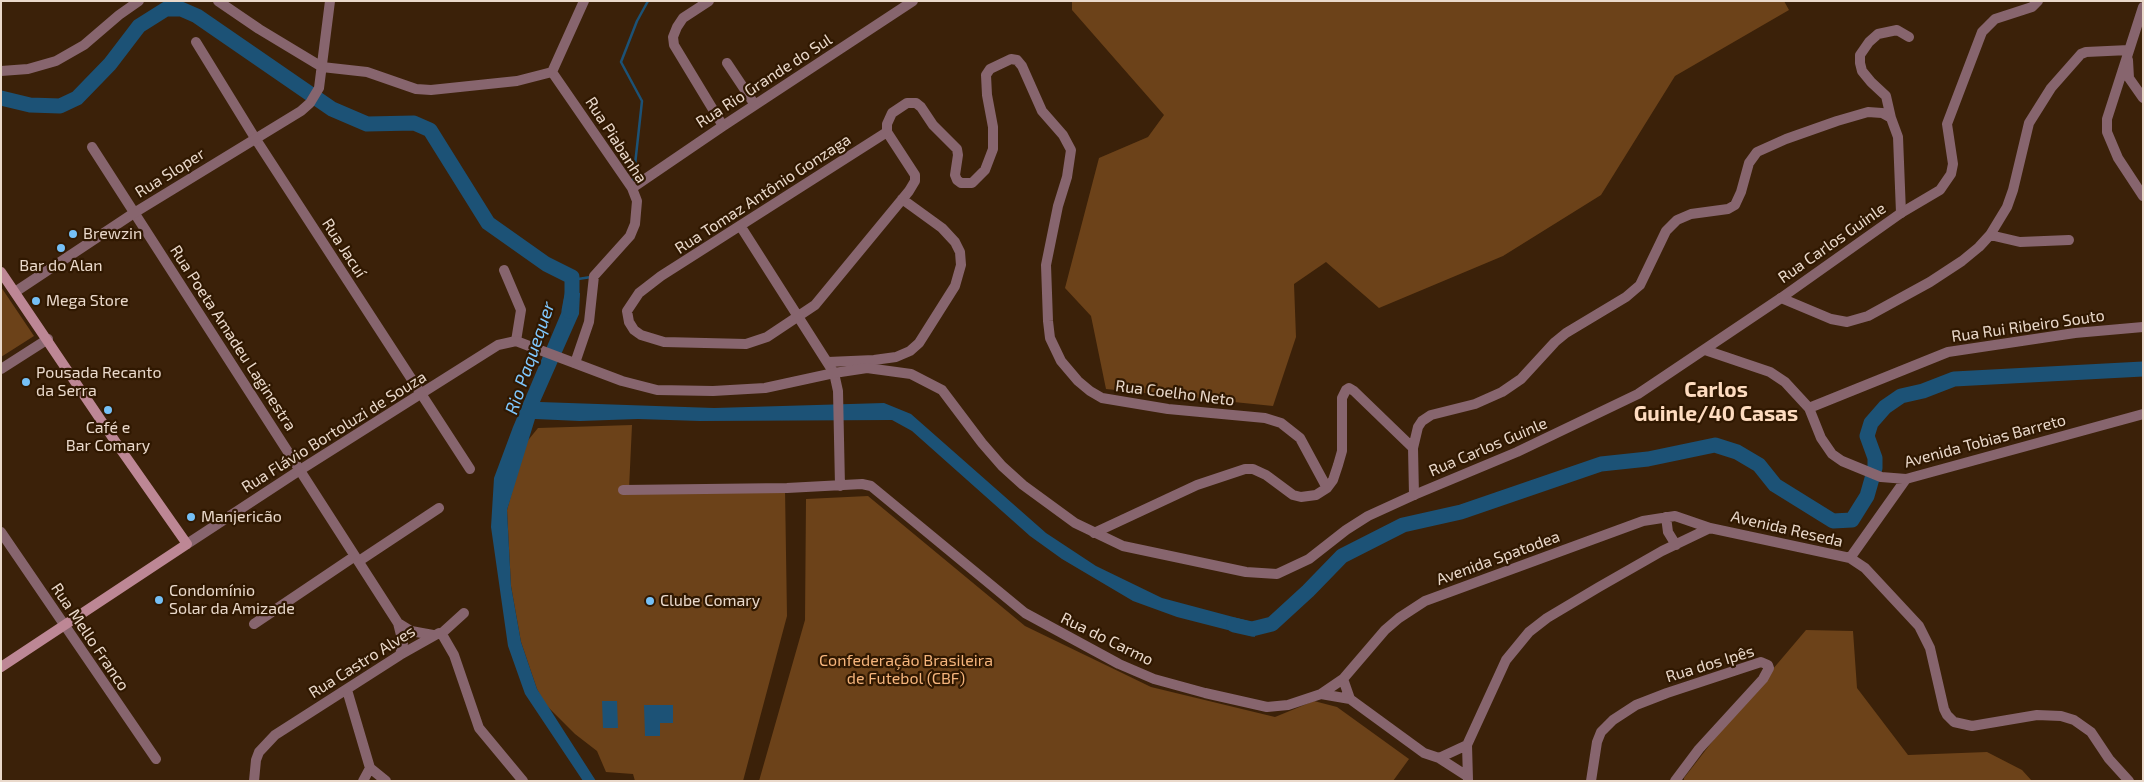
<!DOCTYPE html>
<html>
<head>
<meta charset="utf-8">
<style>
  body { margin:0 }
  #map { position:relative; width:2144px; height:782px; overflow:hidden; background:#3b2109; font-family:"Exo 2",sans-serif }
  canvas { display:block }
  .frame { position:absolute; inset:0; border:2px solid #ead9cb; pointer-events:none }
</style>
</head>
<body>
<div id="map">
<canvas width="2144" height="782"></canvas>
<div class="frame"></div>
</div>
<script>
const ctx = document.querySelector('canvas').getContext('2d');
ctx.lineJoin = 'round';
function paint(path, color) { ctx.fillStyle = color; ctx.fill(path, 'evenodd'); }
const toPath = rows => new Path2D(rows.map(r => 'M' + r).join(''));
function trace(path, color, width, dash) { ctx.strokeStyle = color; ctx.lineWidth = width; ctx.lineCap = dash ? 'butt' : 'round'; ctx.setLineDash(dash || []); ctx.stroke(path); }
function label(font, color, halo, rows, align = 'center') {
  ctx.font = font + ' "Exo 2",sans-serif'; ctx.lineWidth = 4.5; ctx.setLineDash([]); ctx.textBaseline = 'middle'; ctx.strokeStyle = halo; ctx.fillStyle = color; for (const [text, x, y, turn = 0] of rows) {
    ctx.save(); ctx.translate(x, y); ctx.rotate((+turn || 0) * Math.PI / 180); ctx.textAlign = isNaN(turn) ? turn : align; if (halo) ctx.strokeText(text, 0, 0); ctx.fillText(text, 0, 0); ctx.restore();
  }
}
paint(toPath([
  [1072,1,1784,1,1789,10,1675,76,1601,195,1503,256,1379,308,1326,262,1294,284,1296,337,1273,406,1106,389,1091,316,1065,288,1099,158,1148,137,1164,115,1072,10],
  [1,287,34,336,1,357],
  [632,425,629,489,785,489,787,616,743,781,635,781,633,774,606,772,597,751,575,734,545,704,537,689,521,642,511,586,507,510,525,444,538,428],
  [868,496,1025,626,1151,687,1275,717,1314,701,1337,707,1409,759,1393,781,759,781,805,620,806,499],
  [1806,630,1853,631,1857,688,1908,755,1987,752,2022,770,2032,781,1684,781,1684,778,1722,729]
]), '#6c4219');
paint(toPath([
  [565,292,580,293,579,314,540,402,714,408,884,403,911,414,1046,533,1096,566,1162,598,1252,622,1255,637,1177,617,1133,601,1062,559,1030,536,912,431,892,420,700,421,638,419,580,421,535,419,507,510,511,586,521,642,537,689,596,781,583,781,525,694,508,646,491,527,494,478,513,427,562,311],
  [602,701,617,701,618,728,603,728],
  [644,705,673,705,673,723,660,723,660,736,645,736]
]), '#1c5276');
trace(toPath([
  [633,183,642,101,621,62,637,21,648,1],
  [572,277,578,279,591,277]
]), '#1c5276', 2.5);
trace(toPath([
  [1,98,30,105,60,106,77,98,110,64,139,26,166,9,181,9,197,16,332,109,367,124,414,123,430,130,488,223,546,264,572,277,572,295,569,311],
  [1234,625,1252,629,1272,624,1308,591,1342,556,1403,525,1461,512,1601,464,1648,459,1715,445,1737,452,1759,465,1775,485,1833,521,1852,520,1867,496,1875,468,1875,458,1867,436,1871,423,1885,407,1901,396,1923,391,1954,379,2143,369]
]), '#1c5276', 15);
trace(toPath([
  [709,1,683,18,677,27,673,37,674,45,723,126],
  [2143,7,2107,119,2107,132,2118,158,2143,196],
  [196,42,255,138,470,469],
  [2128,60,2129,78,2143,98],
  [727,63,755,105],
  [322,67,367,72,416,89,431,90,517,81,552,72,584,1],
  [552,72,632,188,637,201,635,224,630,236,594,276,589,322,575,363],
  [1891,118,1886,96,1871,82,1862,71,1860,63,1860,55,1869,42,1878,34,1897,30,1909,37],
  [887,132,661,276,639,293,627,311,629,322,634,330,641,335,664,342,746,344,767,337,815,305,909,191,915,181,915,175,887,132,887,124,892,113,907,103,916,103,921,107,933,125,957,149,958,155,955,175,957,180,961,183,972,183,985,170,993,149,993,127,987,95,986,75,990,69,1011,59,1017,60,1022,66,1042,111,1063,135,1071,150,1067,177,1058,206,1046,265,1048,321,1050,338,1061,361,1078,381,1090,391,1102,398,1168,409,1265,418,1281,423,1300,438,1327,488],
  [92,147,398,623,403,643,400,655],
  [632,188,723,126,913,1],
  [741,227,834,373,838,391,840,486],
  [1990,235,2020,242,2069,240],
  [504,270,521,310,516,341],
  [1781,298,1831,319,1847,322,1868,316,1930,282,1962,261,1979,247,1990,235,2007,207,2013,190,2029,123,2051,88,2081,54,2086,52,2129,50],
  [1705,350,1770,372,1785,382,1809,408,1821,438,1832,454,1842,461,1881,477,1906,479,2143,414],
  [828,362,874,360,896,357,910,351,919,343,955,286,961,265,960,252,955,242,942,228,902,199],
  [1809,408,1948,352,2075,333,2143,327],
  [623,490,787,488,862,484,871,486,1025,613,1119,664,1154,679,1205,693,1267,707,1288,705,1321,694,1350,699,1424,753,1439,758,1467,776],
  [1414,495,1413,448,1418,427,1422,421,1431,415,1475,404,1502,392,1521,379,1555,342,1566,333,1626,297,1640,285,1666,231,1677,220,1691,214,1728,209,1735,205,1741,192,1749,163,1757,152,1786,139,1837,121,1868,112,1882,113,1891,118,1898,137,1901,213],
  [1666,517,1668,532,1676,545],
  [1,532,156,759],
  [1094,533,1197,485,1245,469,1253,469,1266,475,1293,495,1301,497,1316,495,1327,488,1333,480,1338,465,1342,451,1342,398,1346,390,1349,388,1354,391,1413,448],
  [1850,558,1906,479],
  [359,561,439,508],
  [398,623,411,631,433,635],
  [254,624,355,556],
  [442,633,464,613],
  [347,690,370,768,386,781],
  [1321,694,1343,679],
  [1350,699,1343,679,1385,630,1399,618,1425,601,1643,521,1675,516,1710,528],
  [1439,758,1467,745],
  [1468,780,1467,745,1506,660,1529,632,1547,618,1599,587,1662,551,1710,528,1850,558,1865,568,1919,626,1930,648,1944,709,1947,715,1954,722,1972,726,2037,715,2061,716,2074,720,2091,732,2109,759,2129,781],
  [254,781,256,760,259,752,275,735,400,655,439,633,443,636,454,655,479,728,523,781],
  [363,781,370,768],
  [1591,781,1597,742,1601,732,1613,720,1636,705,1667,693,1761,662,1768,665,1769,668,1763,679,1699,749,1675,781]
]), '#87656e', 10);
trace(toPath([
  [218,1,259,29,322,67],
  [1,71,28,69,56,61,84,45,119,15,139,1],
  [15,292,134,213,301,111,310,103,319,88,330,1],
  [1,369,48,339],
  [187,544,300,470,498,345,516,341,622,381,657,390,713,391,765,388,834,373,867,368,911,374,942,390,982,443,1002,466,1023,485,1075,523,1123,546,1246,572,1277,574,1309,559,1346,530,1368,516,1414,495,1517,452,1638,394,1781,298,1901,213,1940,190,1951,174,1953,164,1947,124,1982,32,1995,19,2032,7,2038,1]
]), '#87656e', 10);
trace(toPath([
  [1,272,119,447,187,544,1,667]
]), '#bd8795', 10);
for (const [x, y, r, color] of [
  [73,234,5,"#75c0f6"],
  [61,248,5,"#75c0f6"],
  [36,301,5,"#75c0f6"],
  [26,382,5,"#75c0f6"],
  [108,410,5,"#75c0f6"],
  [191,517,5,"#75c0f6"],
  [159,600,5,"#75c0f6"],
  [650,601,5,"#75c0f6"]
]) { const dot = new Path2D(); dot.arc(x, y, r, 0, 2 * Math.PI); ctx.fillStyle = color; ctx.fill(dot); trace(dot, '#301801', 2); }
label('16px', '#ead9cb', '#301801', [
  ["Rua Rio Grande do Sul",764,81,-33],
  ["Rua Piabanha",616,140,57],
  ["Rua Sloper",170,173,-32],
  ["Rua Tomaz Antônio Gonzaga",763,194,-33],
  ["Rua Carlos Guinle",1832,243,-35],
  ["Rua Jacuí",344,248,57],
  ["Rua Rui Ribeiro Souto",2028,326,-8],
  ["Rua Poeta Amadeu Laginestra",233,338,57],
  ["Rua Coelho Neto",1175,393,7],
  ["Rua Flávio Bortoluzi de Souza",334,432,-32],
  ["Avenida Tobias Barreto",1985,441,-15],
  ["Rua Carlos Guinle",1488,447,-23],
  ["Avenida Reseda",1787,529,13],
  ["Avenida Spatodea",1498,558,-20],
  ["Rua Mello Franco",90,637,56],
  ["Rua do Carmo",1107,639,26],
  ["Rua Castro Alves",362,662,-32],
  ["Rua dos Ipês",1710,664,-17]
]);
label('16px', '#ead9cb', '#301801', [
  ["Brewzin",83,234],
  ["Bar do Alan",61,266,"center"],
  ["Mega Store",46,301],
  ["Pousada Recanto",36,373],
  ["da Serra",36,391],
  ["Café e",108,428,"center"],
  ["Bar Comary",108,446,"center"],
  ["Manjericão",201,517],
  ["Condomínio",169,591],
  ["Solar da Amizade",169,609],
  ["Clube Comary",660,601]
], 'left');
label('16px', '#f6b57c', '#301801', [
  ["Confederação Brasileira",906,661],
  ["de Futebol (CBF)",906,679]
]);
label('italic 18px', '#80c9ff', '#301801', [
  ["Rio Paquequer",530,358,-71]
]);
label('bold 21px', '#fedcc0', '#301801', [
  ["Carlos",1716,390],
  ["Guinle/40 Casas",1716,414]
]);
</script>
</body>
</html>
